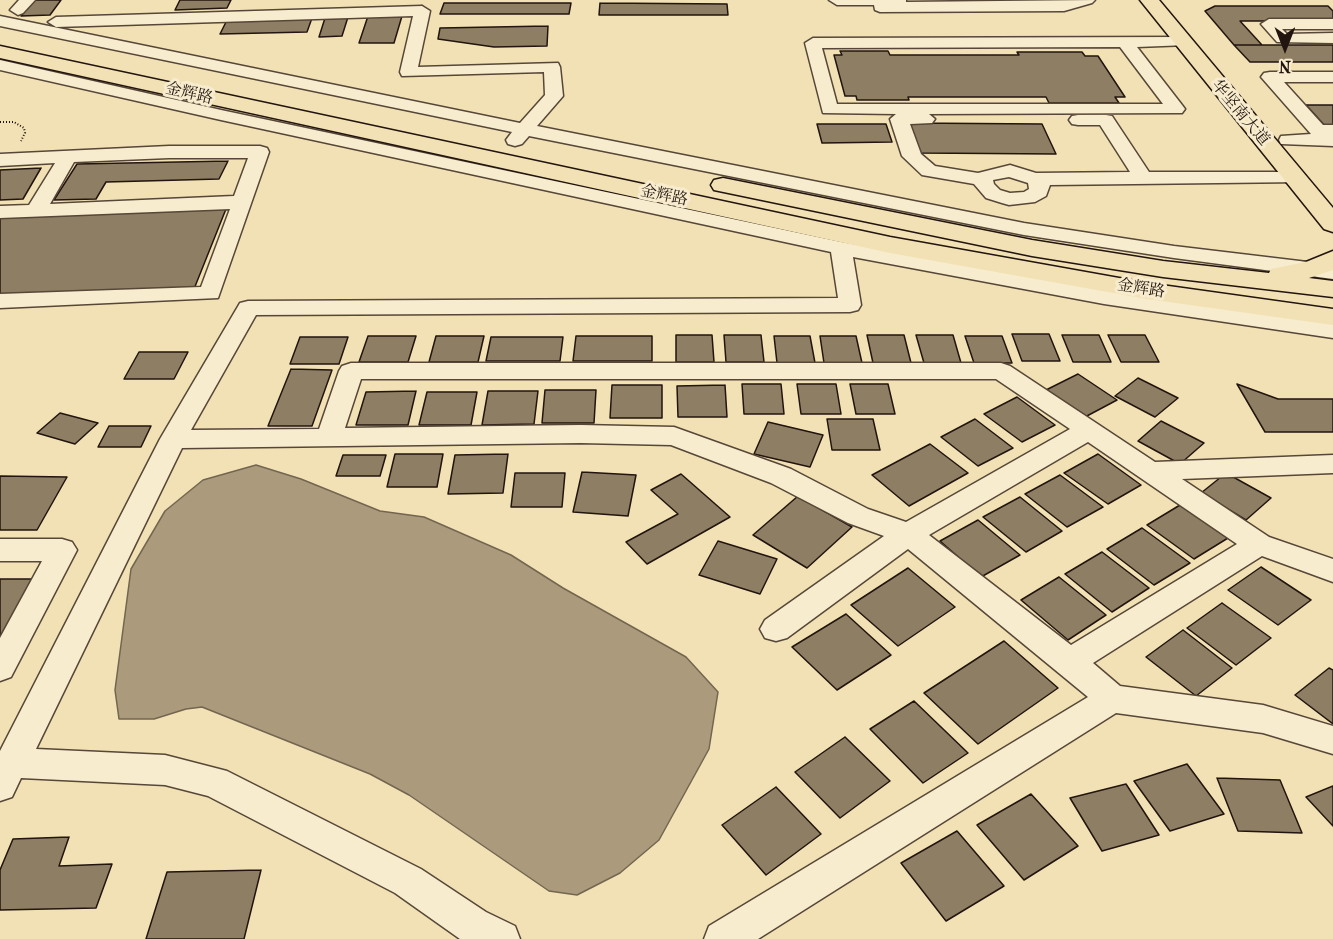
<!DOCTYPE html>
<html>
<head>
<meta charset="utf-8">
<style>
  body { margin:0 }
  #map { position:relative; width:1333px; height:939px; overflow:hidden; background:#f2e1b4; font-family:"IM FELL French Canon",serif }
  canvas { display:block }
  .north { position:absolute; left:1255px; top:18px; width:60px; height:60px; -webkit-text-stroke:4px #f7ecce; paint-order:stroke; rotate:180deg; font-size:16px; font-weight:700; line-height:24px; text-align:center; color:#22140e }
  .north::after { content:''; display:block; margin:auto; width:21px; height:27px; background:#22140e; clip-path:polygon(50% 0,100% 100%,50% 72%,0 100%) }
</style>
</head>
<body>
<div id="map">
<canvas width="1333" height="939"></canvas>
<div class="north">N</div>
</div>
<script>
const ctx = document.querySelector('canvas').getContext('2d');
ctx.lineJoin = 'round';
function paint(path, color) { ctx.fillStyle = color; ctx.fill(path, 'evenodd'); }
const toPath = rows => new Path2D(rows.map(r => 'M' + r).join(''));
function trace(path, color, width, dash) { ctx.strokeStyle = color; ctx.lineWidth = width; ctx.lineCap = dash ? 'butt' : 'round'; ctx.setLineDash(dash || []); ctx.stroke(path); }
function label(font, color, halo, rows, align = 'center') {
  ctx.font = font + ' "IM FELL French Canon","Noto Serif SC",serif'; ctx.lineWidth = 6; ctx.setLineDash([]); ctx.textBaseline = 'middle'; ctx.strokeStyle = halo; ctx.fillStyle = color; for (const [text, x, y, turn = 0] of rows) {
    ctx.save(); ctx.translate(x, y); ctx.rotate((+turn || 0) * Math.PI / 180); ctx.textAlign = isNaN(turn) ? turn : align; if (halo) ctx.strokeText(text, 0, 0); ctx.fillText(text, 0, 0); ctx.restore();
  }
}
const water = toPath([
  [256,465,301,479,380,511,424,517,511,555,563,588,686,657,718,692,709,749,659,840,620,873,577,895,549,891,409,795,370,774,202,707,186,709,154,719,119,719,115,690,131,569,165,511,203,480,256,465]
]);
paint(water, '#ab9b7c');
trace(water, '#746550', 1.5);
const building = toPath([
  [34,0,61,0,50,15,21,16,34,0],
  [180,0,231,0,227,8,175,10,180,0],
  [444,3,571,3,569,14,440,14,444,3],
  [600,3,727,4,728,15,599,15,600,3],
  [1215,6,1328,6,1333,11,1333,21,1240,21,1262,45,1234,45,1205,11,1215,6],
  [368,16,402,16,394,43,359,43,368,16],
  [348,17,342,36,319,37,325,18,348,17],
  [312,18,307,32,220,34,227,20,312,18],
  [548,26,547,46,494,47,438,39,440,28,548,26],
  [1234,45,1333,45,1333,62,1250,62,1234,45],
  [840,51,888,51,890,55,1019,55,1017,52,1082,52,1085,56,1098,56,1125,97,1115,97,1119,103,1049,103,1046,97,908,97,909,100,857,100,856,96,845,96,834,55,842,55,840,51],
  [1306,105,1333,105,1333,127,1326,127,1306,105],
  [910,123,1042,124,1056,154,919,153,910,123],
  [817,124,886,124,892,142,822,143,817,124],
  [228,161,219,179,106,182,96,199,54,200,77,164,228,161],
  [41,168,23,199,0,200,0,170,41,168],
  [226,209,194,289,0,296,0,218,226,209],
  [1012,334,1049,334,1060,361,1022,361,1012,334],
  [676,335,712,335,714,362,676,362,676,335],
  [724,335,761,335,764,362,726,362,724,335],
  [867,335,904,335,911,363,873,363,867,335],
  [916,335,953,335,961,363,924,363,916,335],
  [1062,335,1099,335,1111,362,1073,362,1062,335],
  [1108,335,1145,335,1159,362,1121,362,1108,335],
  [368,336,416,336,408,362,359,362,368,336],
  [436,336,484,336,478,362,429,362,436,336],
  [576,336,652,336,652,361,573,361,576,336],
  [774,336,810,336,815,363,777,363,774,336],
  [820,336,856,336,862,363,824,363,820,336],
  [965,336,1002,336,1012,363,974,363,965,336],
  [300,337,348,337,339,364,290,364,300,337],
  [491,337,563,337,560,361,486,361,491,337],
  [139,352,188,352,174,379,124,379,139,352],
  [291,369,332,370,312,426,268,426,291,369],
  [1078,374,1117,400,1085,417,1046,390,1078,374],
  [1138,378,1178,398,1155,417,1115,396,1138,378],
  [742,384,781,384,784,414,744,414,742,384],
  [797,384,836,384,841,414,801,414,797,384],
  [850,384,888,384,895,414,856,414,850,384],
  [1237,384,1278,399,1333,399,1333,432,1265,432,1237,384],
  [612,385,662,385,662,418,610,418,612,385],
  [725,385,727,417,678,417,677,386,725,385],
  [545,390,596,390,594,423,542,423,545,390],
  [416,391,408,425,356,425,366,392,416,391],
  [488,391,538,391,534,424,482,425,488,391],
  [427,392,477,392,471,425,419,425,427,392],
  [1017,397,1055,425,1022,442,984,414,1017,397],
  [60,413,98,423,75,444,37,433,60,413],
  [827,419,873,419,880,450,832,450,827,419],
  [975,419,1013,448,978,466,941,437,975,419],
  [1161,421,1204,443,1180,464,1138,441,1161,421],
  [768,422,823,435,810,467,754,454,768,422],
  [109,426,151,426,141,447,98,447,109,426],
  [930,444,968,473,909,506,872,475,930,444],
  [395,454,443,454,437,487,387,487,395,454],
  [508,454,503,493,448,494,455,455,508,454],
  [1098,454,1141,485,1108,504,1064,473,1098,454],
  [343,455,386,455,380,476,336,476,343,455],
  [582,472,636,475,628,516,573,512,582,472],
  [515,473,565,473,562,507,511,507,515,473],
  [1226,473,1271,498,1246,520,1201,493,1226,473],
  [681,474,730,517,647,564,626,542,678,514,651,490,681,474],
  [1060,475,1103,507,1067,527,1025,494,1060,475],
  [0,476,67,477,37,530,0,530,0,476],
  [798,496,852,527,807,568,753,535,798,496],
  [1020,497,1062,531,1026,552,983,517,1020,497],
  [1180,505,1228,538,1194,559,1147,525,1180,505],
  [978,520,1020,555,981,577,940,541,978,520],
  [1142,528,1190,563,1154,585,1107,549,1142,528],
  [718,541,777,559,760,594,699,575,718,541],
  [1102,552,1149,588,1112,612,1065,574,1102,552],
  [1261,567,1311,600,1278,625,1228,590,1261,567],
  [908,568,955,607,898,646,851,605,908,568],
  [1059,577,1106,615,1068,640,1021,600,1059,577],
  [0,579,32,579,0,638,0,579],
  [1222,603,1271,638,1236,665,1187,628,1222,603],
  [846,614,891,655,837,690,792,647,846,614],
  [1183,630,1232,668,1196,696,1146,657,1183,630],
  [1004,641,1058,688,978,744,924,693,1004,641],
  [1329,668,1333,670,1333,724,1295,695,1329,668],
  [914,701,968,753,923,783,870,729,914,701],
  [845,737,890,781,840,818,795,772,845,737],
  [1187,764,1224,814,1170,831,1134,781,1187,764],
  [1217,778,1280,780,1302,833,1238,831,1217,778],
  [1126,784,1159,835,1102,851,1070,798,1126,784],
  [1333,786,1333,826,1306,797,1333,786],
  [776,787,821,834,766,875,722,825,776,787],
  [1031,794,1078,846,1024,880,977,825,1031,794],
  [957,831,1004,886,946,921,901,863,957,831],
  [69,837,59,866,112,864,96,908,0,910,0,870,13,839,69,837],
  [261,870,244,939,146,939,167,872,261,870]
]);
paint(building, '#8e7f64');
trace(building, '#22140e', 1.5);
const minor = toPath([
  [19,0,35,0,23,13,18,15,10,10,19,0],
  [829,0,906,0,906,2,1095,0,1092,3,1064,11,880,12,875,10,874,5,837,5,829,0],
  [422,6,430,11,418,67,558,63,560,67,563,96,537,126,1024,223,1174,246,1333,265,1333,279,1174,258,1024,235,529,136,522,144,515,146,508,144,506,140,512,132,0,26,0,16,520,123,545,95,544,72,402,76,400,72,413,16,56,27,48,22,56,17,422,6],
  [1269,19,1333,19,1333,29,1282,29,1287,34,1333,33,1333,43,1277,42,1261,24,1269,19],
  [1182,37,1190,42,1188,45,1137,47,1182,105,1185,109,1182,113,929,114,935,119,932,123,910,124,921,154,935,166,978,173,1010,165,1036,173,1130,172,1100,125,1078,125,1072,124,1069,120,1072,116,1078,115,1106,115,1112,116,1149,172,1295,172,1302,174,1305,178,1302,182,1050,185,1046,196,1035,202,1009,205,1002,203,986,198,974,184,922,175,902,156,890,119,896,114,823,113,805,43,813,38,1182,37],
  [1120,47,1163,104,837,104,822,48,1120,47],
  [1009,177,1028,183,1029,189,1024,192,1010,193,1000,190,994,184,993,180,1009,177],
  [0,60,221,110,841,242,1104,290,1333,324,1333,338,1104,304,853,257,861,305,858,310,850,312,256,315,191,430,319,429,339,371,342,366,351,363,1001,363,1010,366,1155,462,1333,455,1333,473,1182,479,1269,537,1333,559,1333,582,1262,556,1093,663,1120,686,1263,705,1333,726,1333,754,1263,733,1116,713,758,939,704,939,709,926,1088,697,908,549,787,638,776,641,765,638,760,629,765,620,884,536,848,523,771,483,671,445,581,443,182,448,36,749,165,755,227,771,421,869,486,912,515,926,520,939,460,939,395,893,208,796,165,785,21,778,12,797,0,801,0,751,160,439,240,303,248,301,838,298,831,252,221,120,0,70,0,60],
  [361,379,996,379,1070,429,906,522,868,509,791,469,674,427,581,425,345,428,361,379],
  [1088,442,1237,544,1071,645,929,535,1088,442],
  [1270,72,1333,72,1333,82,1284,82,1323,125,1333,125,1333,146,1281,144,1279,140,1281,136,1311,134,1261,77,1264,73,1270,72],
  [169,146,260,146,267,148,269,152,218,298,0,308,0,294,201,287,230,209,0,218,0,206,29,205,55,163,0,166,0,154,169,146],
  [169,158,248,158,234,196,50,204,74,162,169,158],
  [0,539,62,539,72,542,77,550,11,677,0,681,0,638,42,561,0,561,0,539]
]);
const major = toPath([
  [1140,0,1159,0,1333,208,1333,232,1324,229,1140,0],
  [0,46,890,237,1147,283,1333,309,1333,325,1147,299,890,253,0,58,0,46],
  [723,178,1032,240,1163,261,1269,273,1271,269,1306,262,1333,251,1333,270,1309,278,1333,281,1333,297,1163,277,1032,256,714,190,711,185,714,180,723,178]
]);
trace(minor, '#564738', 3);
trace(major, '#22140e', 3);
trace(toPath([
  [0,122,14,122,24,128,25,133,21,141]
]), '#22140e', 2, [1, 2]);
paint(minor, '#f7ecce');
paint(major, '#f2e1b4');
label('16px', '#22140e', '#f7ecce', [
  ["金辉路",189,94,13],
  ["华坚南大道",1240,113,50],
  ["金辉路",664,196,12],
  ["金辉路",1141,289,9]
]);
</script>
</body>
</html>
